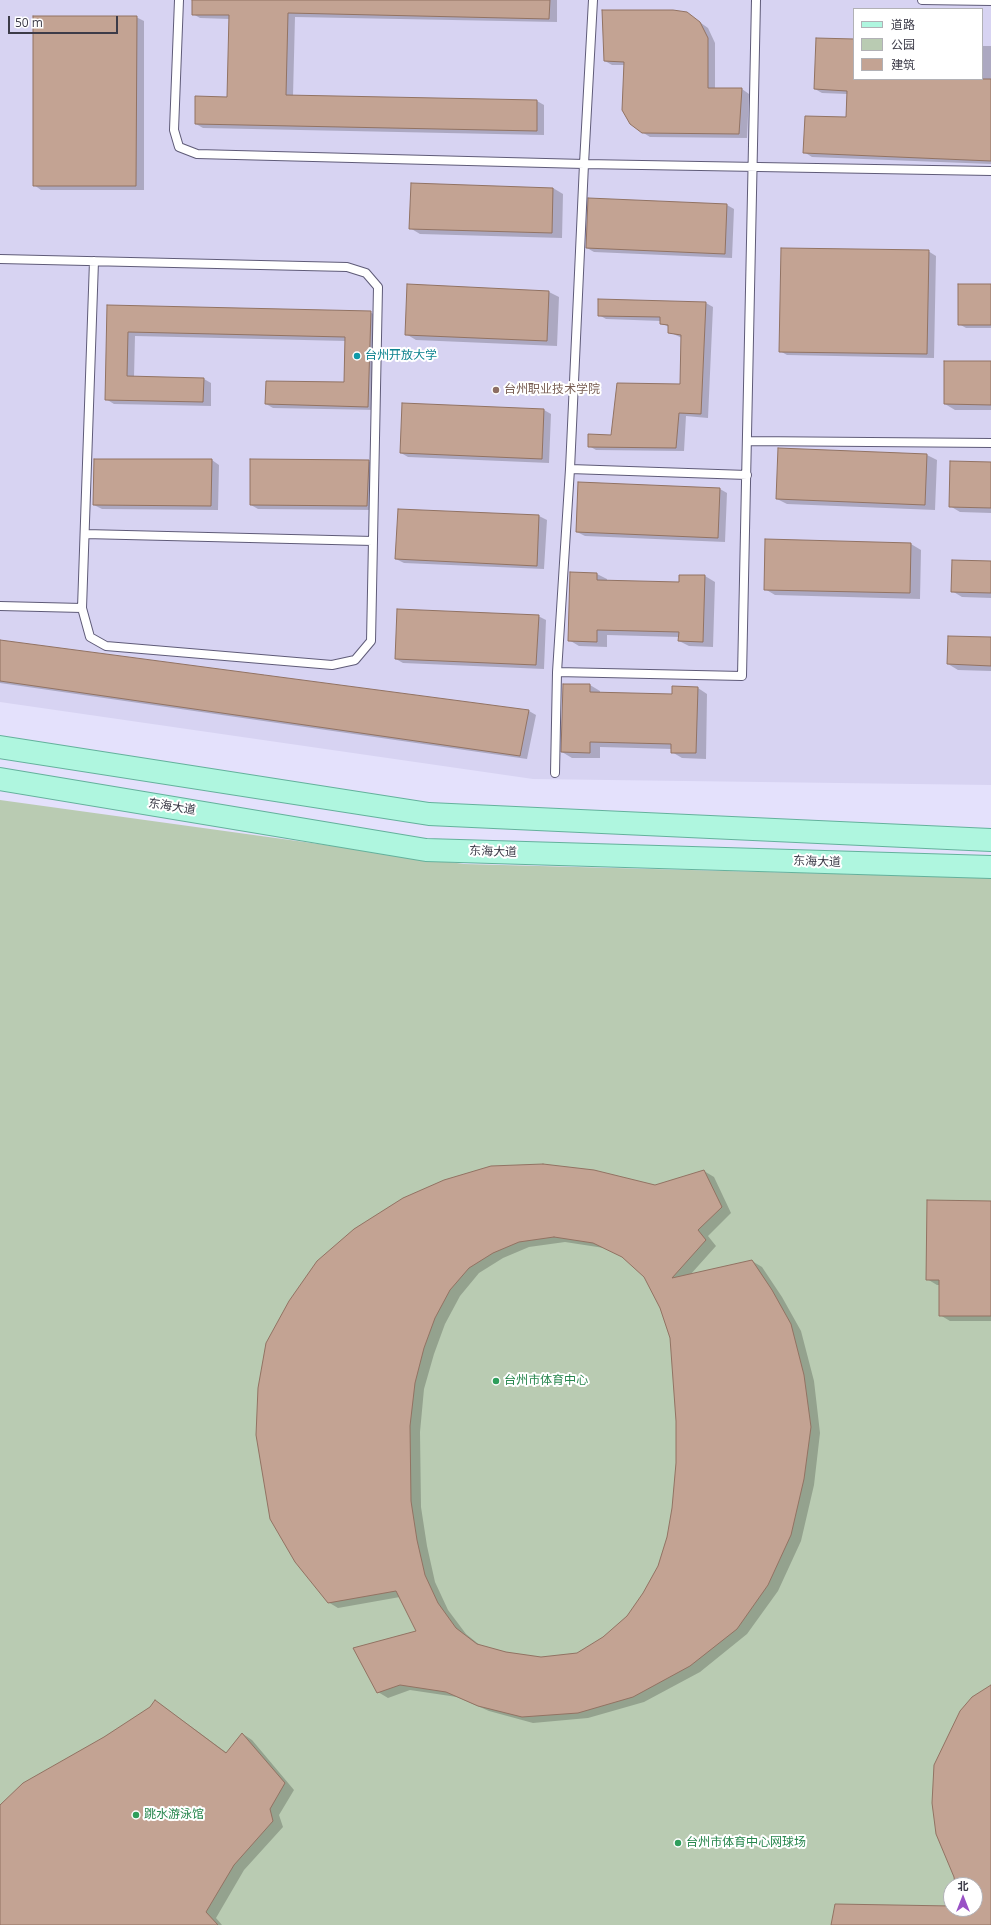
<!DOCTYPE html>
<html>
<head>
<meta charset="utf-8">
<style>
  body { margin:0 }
  #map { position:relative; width:991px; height:1925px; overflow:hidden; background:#e4e1fc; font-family:"Open Sans","Noto Sans SC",sans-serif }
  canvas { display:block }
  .legend { position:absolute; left:853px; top:8px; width:130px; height:72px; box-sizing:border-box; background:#fff; border:1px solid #b1b1b6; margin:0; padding:5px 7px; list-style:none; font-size:12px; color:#3c3b48 }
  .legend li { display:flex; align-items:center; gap:8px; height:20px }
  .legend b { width:20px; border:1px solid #b1b1b6 }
  .north { position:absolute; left:943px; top:1877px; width:40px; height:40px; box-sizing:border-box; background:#fff; border:1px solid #b1b1b6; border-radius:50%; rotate:0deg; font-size:11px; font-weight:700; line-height:16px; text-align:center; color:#3c3b48 }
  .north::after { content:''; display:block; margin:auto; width:14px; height:18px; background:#9952c5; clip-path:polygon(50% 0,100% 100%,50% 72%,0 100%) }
  .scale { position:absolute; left:8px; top:16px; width:110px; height:18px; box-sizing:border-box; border:2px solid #3c3b48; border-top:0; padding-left:5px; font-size:12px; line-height:14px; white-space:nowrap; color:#3c3b48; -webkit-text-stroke:3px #fff; paint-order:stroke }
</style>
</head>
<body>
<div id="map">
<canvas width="991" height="1925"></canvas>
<ul class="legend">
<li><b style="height:5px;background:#aff6df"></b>道路</li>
<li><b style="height:11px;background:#b9cbb2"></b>公园</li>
<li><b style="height:11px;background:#c3a393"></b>建筑</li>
</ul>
<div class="north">北</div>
<div class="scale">50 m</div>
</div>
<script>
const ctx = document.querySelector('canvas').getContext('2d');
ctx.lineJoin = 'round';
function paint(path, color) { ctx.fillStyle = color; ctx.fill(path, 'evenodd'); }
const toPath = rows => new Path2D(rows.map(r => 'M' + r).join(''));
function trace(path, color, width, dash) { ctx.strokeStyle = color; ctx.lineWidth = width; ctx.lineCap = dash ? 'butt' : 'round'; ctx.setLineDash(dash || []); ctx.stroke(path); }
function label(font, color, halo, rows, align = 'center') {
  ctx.font = font + ' "Open Sans","Noto Sans SC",sans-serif'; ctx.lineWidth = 4; ctx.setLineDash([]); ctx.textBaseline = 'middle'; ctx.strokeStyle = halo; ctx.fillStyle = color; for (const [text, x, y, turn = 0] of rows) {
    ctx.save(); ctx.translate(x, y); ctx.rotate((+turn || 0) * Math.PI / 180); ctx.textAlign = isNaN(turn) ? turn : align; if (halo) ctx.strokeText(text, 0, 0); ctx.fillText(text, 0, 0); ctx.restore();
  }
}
paint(toPath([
  [0,0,991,0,991,785,533,779,0,702],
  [854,9,982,9,982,79,854,79]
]), '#d7d3f2');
paint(toPath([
  [0,800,464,864,991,878,991,1925,0,1925],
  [951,1885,975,1885,975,1909,951,1909]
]), '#b9cbb2');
paint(toPath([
  [193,0,557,0,557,22,295,17,293,96,537,101,544,105,544,135,203,128,196,124,228,98,230,19,200,18,193,14],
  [136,17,144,21,144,190,41,190,34,185],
  [694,18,708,28,715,43,715,89,742,89,749,94,747,138,650,137,642,132,625,65,612,65,605,61],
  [854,40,854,79,982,79,982,46,991,46,991,164,812,157,804,152,846,118,847,94,822,93,815,89],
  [553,188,563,194,562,238,420,234,410,228],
  [589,199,727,205,734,209,732,258,594,252,587,248],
  [928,251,936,256,934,358,787,355,780,351],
  [991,285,991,328,966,328,959,324],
  [408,286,549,292,559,297,557,346,416,340,406,334],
  [706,303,713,307,708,418,686,416,684,451,596,450,589,446,612,436,681,385,682,338,669,332,669,327,661,323,661,321,606,319,599,315],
  [108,306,370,312,378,317,376,410,273,408,266,404,345,383,346,341,135,336,134,377,204,379,211,383,211,406,114,404,106,399],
  [991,362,991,410,955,410,945,404],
  [544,410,551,414,549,463,408,457,401,453],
  [927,455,937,460,935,510,787,504,777,499],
  [212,460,219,465,218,510,102,509,94,505],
  [368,461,376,465,374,510,258,509,251,505],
  [991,463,991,513,960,512,950,506],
  [579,483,720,489,727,493,725,542,585,536,577,532],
  [399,510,539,516,547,520,544,569,404,563,396,559],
  [911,544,921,550,920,599,775,595,765,589],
  [991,562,991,598,962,597,952,591],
  [597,574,607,579,607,582,680,583,705,576,715,582,713,647,689,646,679,641,679,637,607,635,607,647,579,646,569,640],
  [538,616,546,620,544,669,403,663,396,659],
  [991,638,991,671,958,670,948,664],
  [0,641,529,711,536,715,527,759,0,683],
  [590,685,600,691,600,693,673,695,698,688,707,694,706,759,682,758,672,752,672,749,600,747,600,758,572,758,562,752],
  [704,1171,714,1177,731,1213,708,1236,716,1246,690,1275,752,1261,762,1267,782,1297,801,1331,814,1381,820,1433,814,1485,801,1541,778,1591,747,1634,700,1672,644,1702,588,1718,533,1723,489,1711,457,1697,410,1690,388,1698,378,1692,417,1632,400,1597,338,1608,328,1602,267,1343,655,1186],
  [565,1242,604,1248,625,1258,645,1276,660,1308,671,1338,675,1377,677,1463,673,1508,668,1537,659,1567,644,1594,628,1617,604,1638,577,1654,541,1658,506,1652,481,1646,466,1634,448,1610,435,1582,427,1546,421,1507,420,1432,424,1389,434,1354,445,1324,460,1296,479,1273,503,1258,529,1247],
  [991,1202,991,1321,950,1321,940,1315,940,1285,937,1285,927,1279],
  [156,1701,227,1753,243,1734,252,1740,294,1790,279,1815,283,1827,244,1870,216,1918,222,1925,0,1925,0,1806,151,1707]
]), '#0003');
const building = toPath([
  [192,0,550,0,549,19,288,13,286,95,537,100,537,131,195,124,195,96,227,97,229,15,192,15,192,0],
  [602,10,673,10,687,12,700,22,708,38,708,88,742,88,739,134,642,133,630,124,622,110,624,62,604,61,602,10],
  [33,16,137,16,136,186,33,186,33,16],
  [816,38,854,39,854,79,991,79,991,161,803,153,805,116,846,117,847,91,814,89,816,38],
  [411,183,553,188,552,233,409,229,411,183],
  [588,198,727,204,725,254,586,248,588,198],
  [781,248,929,250,927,354,779,352,781,248],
  [407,284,549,291,547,341,405,335,407,284],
  [958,284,991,284,991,325,958,325,958,284],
  [598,299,706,302,701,414,679,413,676,448,588,447,588,434,611,435,617,383,680,384,681,335,668,333,668,325,660,324,660,317,598,316,598,299],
  [107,305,371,311,368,407,265,404,266,381,344,382,345,337,128,332,127,376,204,378,203,402,105,400,107,305],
  [944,361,991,361,991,405,944,404,944,361],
  [402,403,544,409,542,459,400,453,402,403],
  [778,448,927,454,925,505,776,499,778,448],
  [94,459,212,459,211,506,93,505,94,459],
  [250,459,369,460,367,506,250,505,250,459],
  [950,461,991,462,991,508,949,507,950,461],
  [578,482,720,488,718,538,576,532,578,482],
  [398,509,539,515,537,566,395,559,398,509],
  [765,539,911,543,910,593,764,590,765,539],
  [952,560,991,561,991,593,951,592,952,560],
  [570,572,597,573,597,580,679,582,679,575,705,575,703,642,678,641,679,632,597,630,597,642,568,641,570,572],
  [397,609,539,615,536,665,395,659,397,609],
  [948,636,991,637,991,666,947,664,948,636],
  [0,640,529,710,520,756,0,681,0,640],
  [563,684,590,684,590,692,672,694,672,686,698,687,696,753,671,753,671,744,590,742,590,753,561,752,563,684],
  [543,1164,594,1170,655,1185,704,1170,722,1207,698,1230,706,1240,672,1278,752,1260,772,1290,791,1324,804,1375,811,1427,804,1479,791,1535,768,1585,737,1629,690,1666,633,1697,578,1713,522,1717,478,1706,446,1692,400,1685,377,1693,353,1648,416,1631,396,1591,328,1603,295,1562,270,1519,256,1435,258,1388,266,1343,289,1301,317,1261,354,1229,403,1198,444,1180,491,1166,543,1164],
  [554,1237,593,1243,622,1257,644,1277,660,1308,670,1338,676,1421,676,1463,672,1508,667,1537,658,1566,643,1593,627,1616,603,1637,577,1653,541,1657,506,1652,477,1644,456,1628,438,1603,425,1575,417,1540,411,1501,410,1426,415,1383,424,1348,435,1318,450,1290,469,1268,493,1253,519,1242,554,1237],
  [927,1200,991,1201,991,1316,939,1316,939,1280,926,1280,927,1200],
  [991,1685,991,1925,831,1925,835,1904,951,1906,951,1909,975,1909,975,1885,955,1885,954,1877,936,1834,932,1803,934,1765,960,1711,972,1697,991,1685],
  [155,1700,226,1753,242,1733,285,1783,270,1809,273,1821,234,1865,206,1912,218,1925,0,1925,0,1805,23,1783,104,1737,150,1707,155,1700]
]);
paint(building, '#c3a393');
trace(building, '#927363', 1);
const service = toPath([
  [179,0,174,130,179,147,197,154,584,164,991,171],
  [922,0,991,1],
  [0,259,347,267,366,273,378,287,371,641,355,660,332,665,106,646,90,637,82,608,94,261],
  [748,441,991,443],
  [570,469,747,475],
  [85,534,373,541],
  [0,606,82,608],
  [557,672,742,676,756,0],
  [555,773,557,672,570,469,584,164,593,0]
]);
const primary = toPath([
  [0,747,429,814,991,840],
  [0,779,426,850,991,867]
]);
trace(service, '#5f5b78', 10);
trace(primary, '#64b19c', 24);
trace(service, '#fff', 8);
trace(primary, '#aff6df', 22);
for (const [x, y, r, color] of [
  [357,356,4,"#0f9aa8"],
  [496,390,4,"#8d6e63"],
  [496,1381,4,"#2e9e5b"],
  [136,1815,4,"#2e9e5b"],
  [678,1843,4,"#2e9e5b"]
]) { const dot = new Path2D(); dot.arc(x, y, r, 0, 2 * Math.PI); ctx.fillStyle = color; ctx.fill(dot); trace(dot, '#fff', 1.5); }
label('12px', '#0d838f', '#fff', [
  ["台州开放大学",365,356]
], 'left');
label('12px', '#785e54', '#fff', [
  ["台州职业技术学院",504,390]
], 'left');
label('12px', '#3c3b48', '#fff', [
  ["东海大道",172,807,9],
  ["东海大道",493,852,2],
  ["东海大道",817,862,2]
]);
label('12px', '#27864d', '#fff', [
  ["台州市体育中心",504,1381],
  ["跳水游泳馆",144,1815],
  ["台州市体育中心网球场",686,1843]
], 'left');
</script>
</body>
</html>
